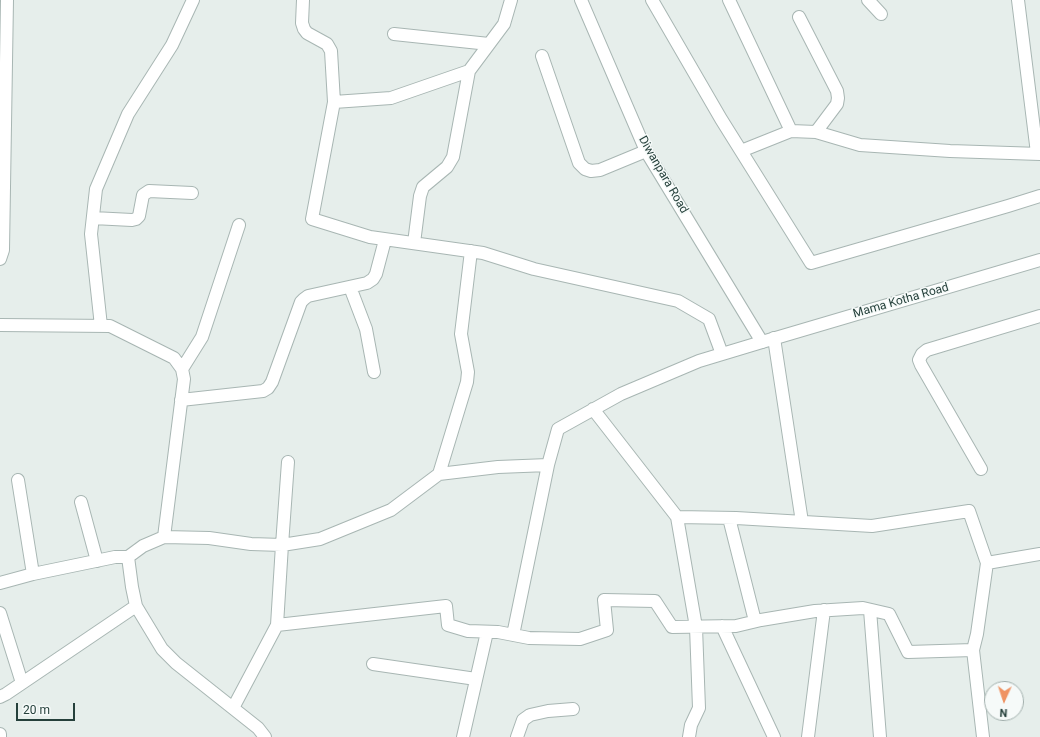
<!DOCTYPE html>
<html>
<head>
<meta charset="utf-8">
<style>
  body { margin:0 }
  #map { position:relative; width:1040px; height:737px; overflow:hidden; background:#e6eeeb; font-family:Roboto,sans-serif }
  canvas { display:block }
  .north { position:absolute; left:984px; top:681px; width:40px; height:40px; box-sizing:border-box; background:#f6faf9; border:1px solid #a2b0ad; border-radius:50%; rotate:183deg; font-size:11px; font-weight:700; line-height:16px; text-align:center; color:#25403b }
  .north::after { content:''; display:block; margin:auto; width:14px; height:18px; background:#ef9363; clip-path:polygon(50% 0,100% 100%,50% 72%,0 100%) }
  .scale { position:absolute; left:16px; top:703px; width:59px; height:18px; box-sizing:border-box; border:2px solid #25403b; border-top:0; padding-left:5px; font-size:12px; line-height:14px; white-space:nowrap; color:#25403b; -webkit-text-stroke:3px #f6faf9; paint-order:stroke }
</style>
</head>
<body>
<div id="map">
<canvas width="1040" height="737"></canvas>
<div class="north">N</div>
<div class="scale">20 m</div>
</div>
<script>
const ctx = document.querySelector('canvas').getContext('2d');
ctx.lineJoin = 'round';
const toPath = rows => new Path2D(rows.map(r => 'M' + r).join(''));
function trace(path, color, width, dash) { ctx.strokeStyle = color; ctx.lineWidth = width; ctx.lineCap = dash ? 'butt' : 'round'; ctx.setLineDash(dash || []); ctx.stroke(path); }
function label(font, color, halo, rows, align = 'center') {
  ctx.font = font + ' Roboto,sans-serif'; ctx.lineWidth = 3; ctx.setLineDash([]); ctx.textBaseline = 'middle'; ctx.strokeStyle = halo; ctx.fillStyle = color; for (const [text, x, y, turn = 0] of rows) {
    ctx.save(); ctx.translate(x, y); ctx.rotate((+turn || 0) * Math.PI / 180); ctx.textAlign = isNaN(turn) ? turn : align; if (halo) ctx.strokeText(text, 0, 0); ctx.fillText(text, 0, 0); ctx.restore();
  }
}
const minor = toPath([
  [303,0,302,23,304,29,307,33,327,44,331,51,334,102],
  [511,0,504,24,469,71,391,98,334,102,312,219,370,237,483,253,534,269,678,301,709,319,722,354],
  [652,0,721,119,811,263,1008,206,1040,196],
  [729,0,791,131],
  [868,0,881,14],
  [1018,0,1037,153],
  [799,17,837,91,838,98,837,104,816,132],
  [394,34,489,44],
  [542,56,579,163,585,169,591,171,600,170,646,151],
  [741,151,791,131,816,132,860,145,950,151,1040,154],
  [93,218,132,220,136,219,139,216,143,195,149,191,192,193],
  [414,243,420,196,423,187,447,167,453,157,469,71],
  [0,259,3,250,7,0],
  [350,287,366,329,374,372],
  [0,325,110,326,174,358,182,369,184,379,164,537],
  [101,326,91,234,96,189,128,114,172,45,193,0],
  [774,338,802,522],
  [182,369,202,337,239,225],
  [181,400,263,391,268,388,272,382,301,302,304,299,308,296,367,283,373,279,376,274,385,240],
  [593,409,677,517,736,518,872,526,969,511,987,563],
  [288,462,282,545,320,539,391,510,439,474,498,467,548,465,558,429,621,394,699,361,762,342],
  [981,469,921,365,919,360,922,354,927,350,1040,316],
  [439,474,467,382,468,372,461,334,471,251],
  [18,480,33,574],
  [81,502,97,561],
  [677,517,696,627,699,708,691,725,689,737],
  [729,518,755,621],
  [128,557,132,587,136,606,162,649,176,663,258,728,265,737],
  [0,583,33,574,115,557,128,557,143,546,164,537,209,538,251,544,282,545,277,625,446,606,448,625,468,631,498,632,529,638,580,639,607,630,604,600,655,601,672,627,736,626,761,620,815,611,863,608,889,614,908,652,973,650,977,634,987,563,1040,554],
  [870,610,880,737],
  [0,613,22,683],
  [722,626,774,737],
  [513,635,548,465],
  [973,650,983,737],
  [373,664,476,679],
  [0,697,6,694,136,606],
  [233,708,277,625],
  [0,734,0,737],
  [463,737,487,632],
  [517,737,523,720,530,715,548,711,573,709],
  [808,737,824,610]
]);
const tertiary = toPath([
  [581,0,646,151,762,342,1040,260]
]);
trace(minor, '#a8b6b3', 14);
trace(tertiary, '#a8b6b3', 14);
trace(minor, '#fff', 12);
trace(tertiary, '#fff', 12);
label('12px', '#25403b', '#f6faf9', [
  ["Diwanpara Road",663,175,60],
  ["Mama Kotha Road",901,301,-16]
]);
</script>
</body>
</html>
